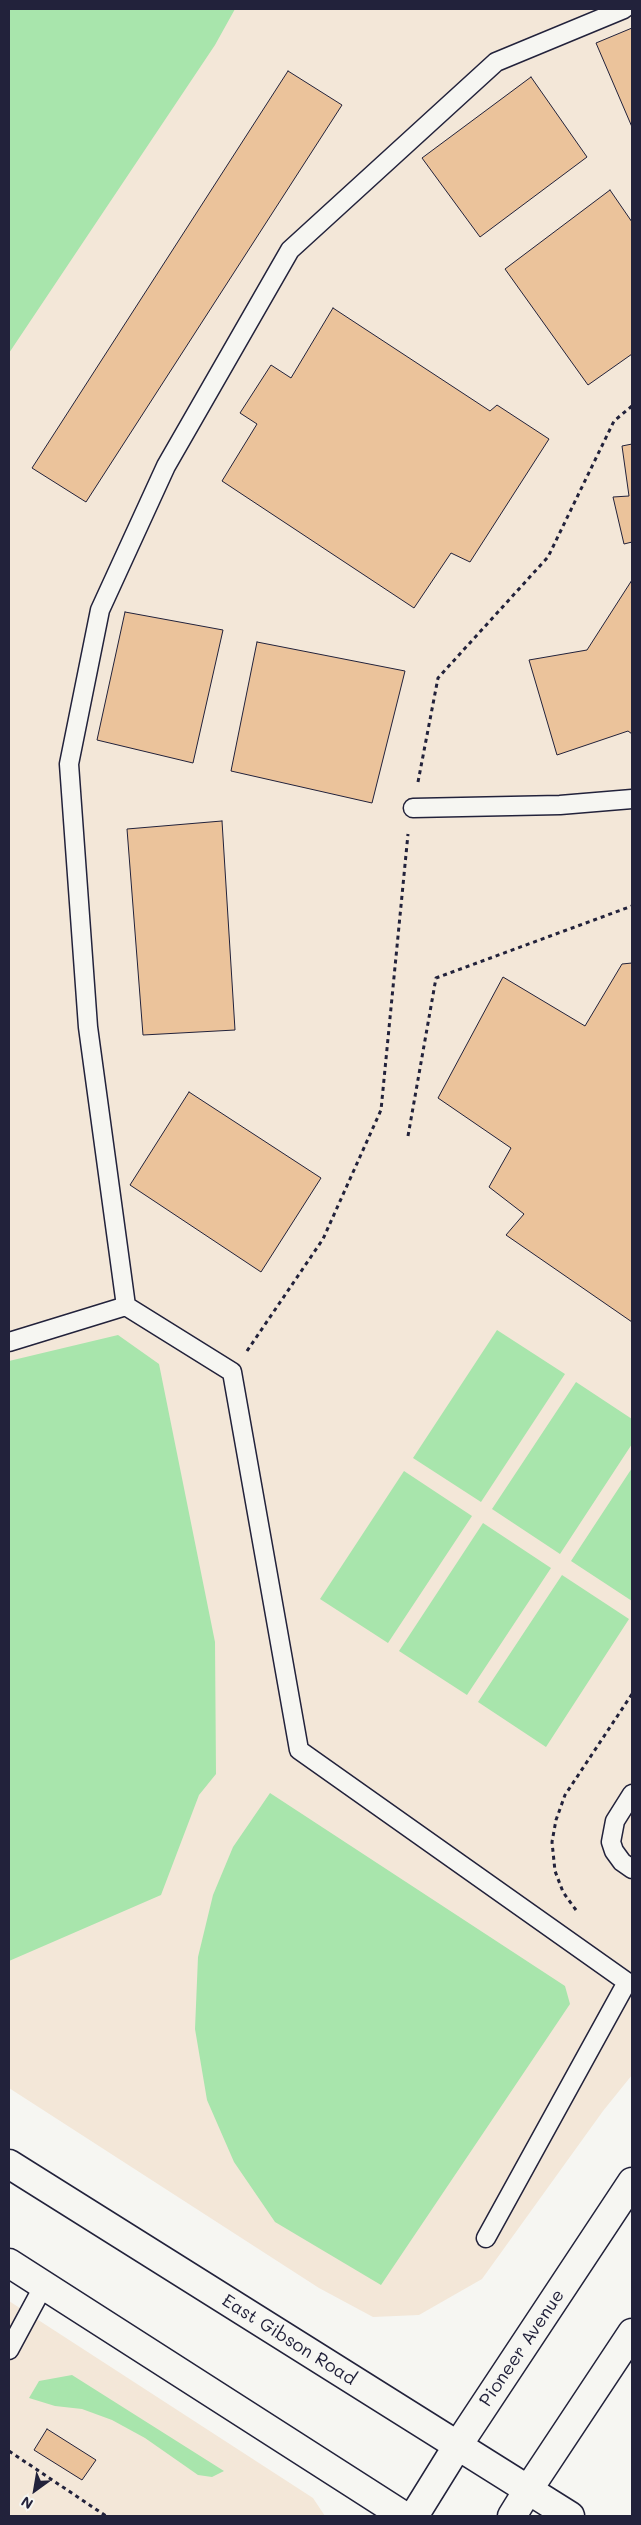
<!DOCTYPE html>
<html>
<head>
<meta charset="utf-8">
<style>
  body { margin:0 }
  #map { position:relative; width:641px; height:2525px; overflow:hidden; background:#f6f6f2; font-family:Mali,sans-serif }
  canvas { display:block }
  .frame { position:absolute; inset:0; border:10px solid #22223b; pointer-events:none }
  .north { position:absolute; left:10px; top:2465px; width:50px; height:50px; -webkit-text-stroke:4px #f6f6f2; paint-order:stroke; rotate:212deg; font-size:14px; font-weight:700; line-height:20px; text-align:center; color:#22223b }
  .north::after { content:''; display:block; margin:auto; width:18px; height:22px; background:#22223b; clip-path:polygon(50% 0,100% 100%,50% 72%,0 100%) }
</style>
</head>
<body>
<div id="map">
<canvas width="641" height="2525"></canvas>
<div class="frame"></div>
<div class="north">N</div>
</div>
<script>
const ctx = document.querySelector('canvas').getContext('2d');
ctx.lineJoin = 'round';
function paint(path, color) { ctx.fillStyle = color; ctx.fill(path, 'evenodd'); }
const toPath = rows => new Path2D(rows.map(r => 'M' + r).join(''));
function trace(path, color, width, dash) { ctx.strokeStyle = color; ctx.lineWidth = width; ctx.lineCap = dash ? 'butt' : 'round'; ctx.setLineDash(dash || []); ctx.stroke(path); }
function label(font, color, halo, rows, align = 'center') {
  ctx.font = font + ' Mali,sans-serif'; ctx.lineWidth = 4; ctx.setLineDash([]); ctx.textBaseline = 'middle'; ctx.strokeStyle = halo; ctx.fillStyle = color; for (const [text, x, y, turn = 0] of rows) {
    ctx.save(); ctx.translate(x, y); ctx.rotate((+turn || 0) * Math.PI / 180); ctx.textAlign = isNaN(turn) ? turn : align; if (halo) ctx.strokeText(text, 0, 0); ctx.fillText(text, 0, 0); ctx.restore();
  }
}
paint(toPath([
  [9,9,632,9,632,2075,603,2111,482,2279,419,2315,373,2317,319,2288,9,2088],
  [9,2301,313,2498,325,2516,9,2516]
]), '#f3e7d8');
paint(toPath([
  [9,9,235,9,215,45,9,353],
  [497,1330,565,1374,481,1502,413,1458],
  [118,1335,159,1364,215,1642,216,1774,199,1795,161,1895,9,1961,9,1361],
  [576,1382,632,1419,632,1444,560,1554,492,1509],
  [632,1468,632,1601,571,1561],
  [404,1471,472,1516,388,1643,320,1599],
  [483,1523,551,1568,467,1695,399,1651],
  [562,1575,629,1619,546,1747,478,1702],
  [270,1793,565,1986,570,2004,381,2285,275,2222,234,2162,207,2100,195,2029,198,1957,213,1895,233,1847],
  [72,2375,224,2471,212,2477,198,2475,145,2438,112,2420,82,2409,55,2406,29,2398,39,2381]
]), '#a8e5ac');
const building = toPath([
  [632,28,632,127,596,43,632,28],
  [288,71,342,105,86,502,32,468,288,71],
  [531,77,587,157,480,237,422,158,531,77],
  [610,190,632,222,632,354,588,385,505,269,610,190],
  [333,308,490,411,497,405,549,439,470,562,451,553,414,608,222,481,257,424,240,413,271,365,291,378,333,308],
  [632,444,632,542,624,544,613,497,629,496,622,446,632,444],
  [632,580,632,734,628,731,557,755,529,660,587,650,632,580],
  [125,612,223,630,193,763,97,740,125,612],
  [257,642,405,671,372,803,231,771,257,642],
  [222,821,235,1030,143,1035,127,829,222,821],
  [632,963,632,1322,506,1235,524,1214,489,1187,511,1148,438,1098,503,977,585,1026,622,964,632,963],
  [189,1092,321,1178,261,1272,130,1185,189,1092],
  [47,2429,96,2460,82,2480,34,2450,47,2429]
]);
paint(building, '#ebc39b');
trace(building, '#22223b', 1);
const service = toPath([
  [413,808,560,805,632,799],
  [9,1342,126,1306],
  [632,1794,615,1821,611,1842,614,1851,622,1862,632,1869],
  [486,2238,627,1982,299,1750,232,1372,126,1306,88,1027,69,764,100,610,166,466,290,250,496,62,624,9],
  [9,2350,44,2285]
]);
const tertiary = toPath([
  [458,2445,632,2182],
  [528,2490,632,2333]
]);
const secondary = toPath([
  [9,2164,570,2516],
  [9,2263,404,2516],
  [414,2516,458,2445],
  [512,2516,528,2490]
]);
trace(service, '#22223b', 21);
trace(tertiary, '#22223b', 31);
trace(secondary, '#22223b', 31);
trace(toPath([
  [418,782,438,678,548,557,614,421,632,406],
  [408,1136,436,978,632,906],
  [247,1351,323,1239,381,1110,408,834],
  [576,1910,563,1892,555,1871,552,1842,556,1820,565,1795,632,1694],
  [9,2451,106,2516]
]), '#22223b', 3, [4, 4]);
trace(service, '#f6f6f2', 18);
trace(tertiary, '#f6f6f2', 28);
trace(secondary, '#f6f6f2', 28);
label('18px', '#22223b', '#f6f6f2', [
  ["East Gibson Road",289,2340,32],
  ["Pioneer Avenue",522,2348,-56]
]);
</script>
</body>
</html>
